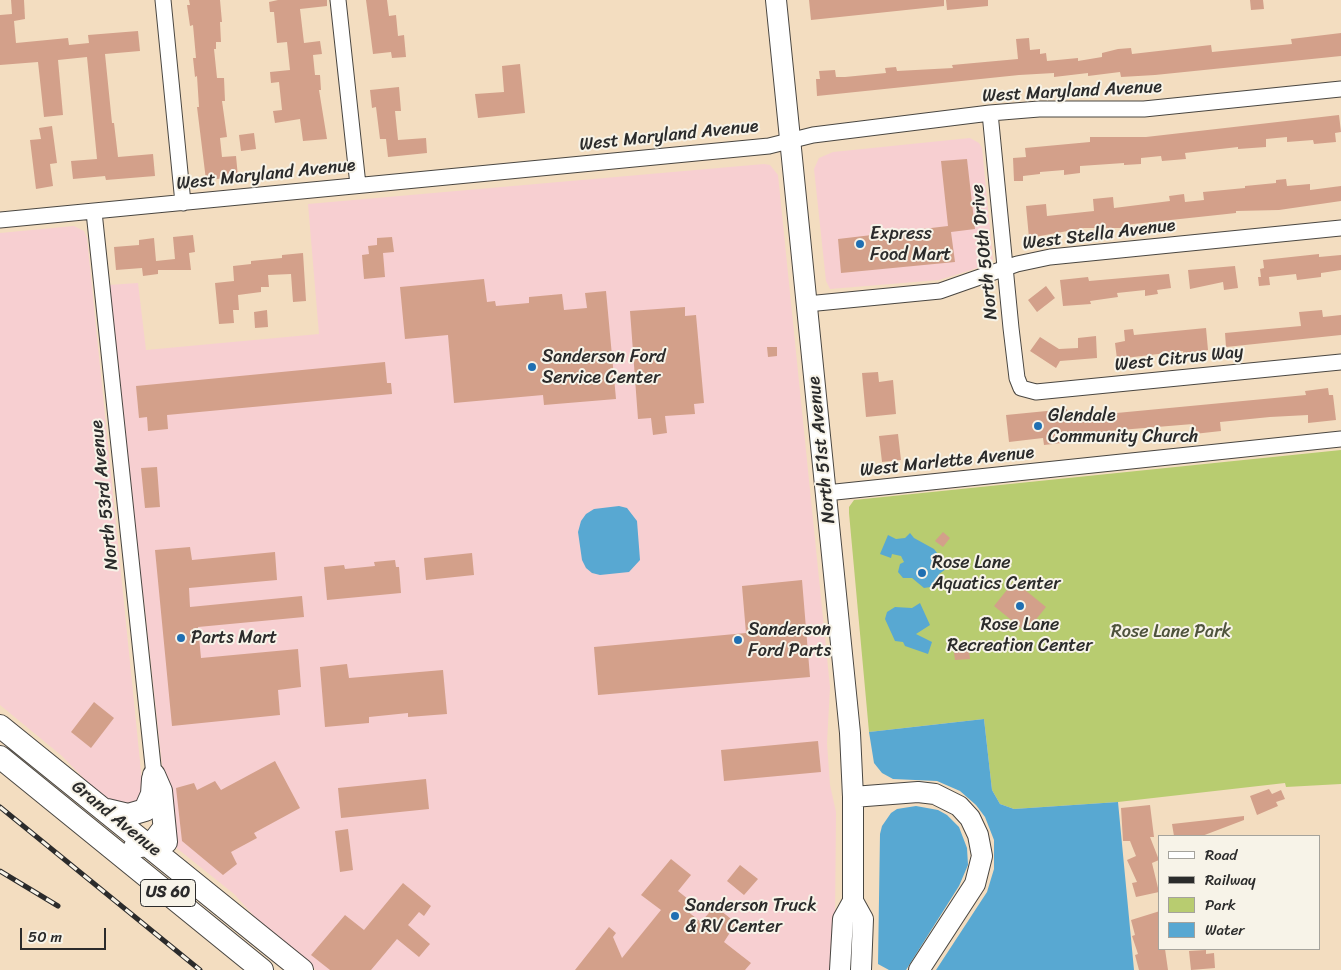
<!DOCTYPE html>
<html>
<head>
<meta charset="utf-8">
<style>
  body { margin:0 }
  #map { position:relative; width:1341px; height:970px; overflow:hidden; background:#f3ddc0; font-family:Sriracha,sans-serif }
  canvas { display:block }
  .legend { position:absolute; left:1158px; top:835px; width:162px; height:115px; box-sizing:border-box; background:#f7f3e8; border:1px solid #a5a39c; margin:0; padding:6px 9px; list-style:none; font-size:15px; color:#2b2b2b }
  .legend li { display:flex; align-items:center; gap:10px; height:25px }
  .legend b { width:25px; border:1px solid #a5a39c }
  .scale { position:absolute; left:20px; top:928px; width:86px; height:22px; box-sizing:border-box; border:2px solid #2b2b2b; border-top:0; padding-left:6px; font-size:15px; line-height:18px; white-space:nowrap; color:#2b2b2b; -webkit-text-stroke:4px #f7f3e8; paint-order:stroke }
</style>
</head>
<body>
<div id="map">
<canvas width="1341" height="970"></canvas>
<ul class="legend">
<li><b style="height:6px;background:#fff"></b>Road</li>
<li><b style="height:6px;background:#2b2b2b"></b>Railway</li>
<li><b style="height:14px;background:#b8cc70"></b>Park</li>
<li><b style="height:14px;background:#58a8d2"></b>Water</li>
</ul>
<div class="scale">50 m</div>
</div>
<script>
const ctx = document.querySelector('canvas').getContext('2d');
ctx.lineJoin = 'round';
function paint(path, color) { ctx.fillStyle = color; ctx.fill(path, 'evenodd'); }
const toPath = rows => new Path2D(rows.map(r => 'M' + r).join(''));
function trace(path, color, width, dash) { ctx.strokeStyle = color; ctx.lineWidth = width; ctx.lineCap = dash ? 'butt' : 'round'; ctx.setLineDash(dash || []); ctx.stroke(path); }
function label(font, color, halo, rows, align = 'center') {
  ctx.font = font + ' Sriracha,sans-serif'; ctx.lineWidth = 4; ctx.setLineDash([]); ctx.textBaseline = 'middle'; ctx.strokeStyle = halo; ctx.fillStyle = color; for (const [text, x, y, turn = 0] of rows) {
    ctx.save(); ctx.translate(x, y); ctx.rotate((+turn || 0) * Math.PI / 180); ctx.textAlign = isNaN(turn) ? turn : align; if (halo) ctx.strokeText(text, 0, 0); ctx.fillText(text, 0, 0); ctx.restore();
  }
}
paint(toPath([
  [970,138,979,143,982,148,993,260,990,264,939,280,830,289,826,281,814,169,819,158,833,152],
  [764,164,770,165,778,175,830,687,827,743,830,785,836,812,835,920,832,970,316,970,263,926,234,894,174,846,169,829,144,601,134,548,108,285,138,283,146,350,319,334,308,204],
  [74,226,84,231,87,238,144,801,121,807,96,791,62,756,0,705,0,233]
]), '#f7cfd1');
paint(toPath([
  [1341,450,1341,784,1286,787,1285,783,1118,802,1014,809,1000,804,992,790,984,719,869,732,849,513,849,507,854,500]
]), '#b8cc70');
paint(toPath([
  [619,506,627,508,637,521,640,560,629,572,600,575,592,573,586,568,582,560,578,532,581,521,586,514,594,509],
  [910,533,914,538,934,549,944,562,946,569,939,574,937,586,924,588,912,578,903,578,898,572,900,564,904,562,901,556,892,554,891,558,880,554,888,535,896,539,905,538],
  [920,603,930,625,916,634,932,642,928,654,905,646,903,642,895,641,885,619,887,612,895,607,912,608],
  [984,719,992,790,1000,804,1014,809,1118,802,1134,970,936,970,987,892,994,869,994,840,985,817,976,805,960,791,937,781,893,779,882,773,874,763,869,732],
  [916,806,938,810,947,815,959,827,967,848,968,865,959,886,906,970,889,970,878,964,880,834,882,826,891,813,897,809]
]), '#58a8d2');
paint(toPath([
  [11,0,24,0,25,19,14,21,16,43,68,38,69,45,89,43,88,35,138,31,140,51,105,54,112,123,114,123,118,157,153,154,155,176,106,180,105,176,73,179,71,161,97,159,87,57,58,60,63,115,44,117,38,62,0,65,0,15,12,14],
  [189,0,220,0,222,22,220,22,221,42,216,42,216,49,214,49,217,78,224,78,225,101,222,101,227,137,220,138,222,157,236,156,238,177,206,180,197,107,199,107,197,76,195,77,193,58,196,58,193,25,190,26,187,5,190,5],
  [278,0,327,0,327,6,300,9,304,43,320,41,322,54,313,55,315,75,320,75,321,90,319,90,327,139,303,141,300,119,275,123,273,111,282,110,279,82,271,83,270,72,290,70,287,42,277,43,274,12,270,12,269,2],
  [366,0,387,0,389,16,396,15,398,36,404,35,406,57,392,58,391,52,373,54],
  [809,0,944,0,944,6,811,20],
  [946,0,988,0,988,6,947,10],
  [1250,0,1263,0,1264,9,1251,10],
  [1341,33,1341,56,1155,75,1121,77,1120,72,1088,76,1088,73,1054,77,1054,73,1019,75,817,96,816,79,820,79,819,71,835,70,836,77,845,77,886,73,885,68,896,67,897,71,953,68,952,65,1018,59,1016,39,1029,38,1030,50,1040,49,1040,54,1046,53,1047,61,1078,58,1078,61,1102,57,1102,53,1118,49,1131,48,1132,54,1211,45,1212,52,1292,44,1291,39],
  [520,64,525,113,478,118,475,94,504,92,502,66],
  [399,87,401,111,395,111,398,140,426,138,427,153,388,157,386,139,380,139,376,107,372,108,370,90],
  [1339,115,1341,132,1335,133,1336,142,1314,144,1313,140,1287,142,1287,137,1266,139,1266,147,1238,149,1238,147,1185,153,1186,159,1162,161,1161,156,1141,158,1141,164,1124,165,1124,163,1080,166,1080,173,1064,175,1064,170,1040,172,1040,174,1023,176,1023,181,1014,181,1013,158,1026,157,1025,148,1090,142,1090,137,1146,137],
  [52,126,57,163,50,164,53,186,36,189,30,140,41,139,39,128],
  [254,133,256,149,241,151,239,135],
  [967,159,975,229,951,232,955,262,841,273,838,239,948,226,941,161],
  [1286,179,1287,186,1310,184,1310,190,1341,186,1341,201,1279,210,1236,211,1236,213,1124,225,1125,228,1084,228,1029,238,1026,206,1046,204,1047,216,1094,211,1093,199,1113,197,1114,208,1170,201,1169,196,1184,194,1185,202,1204,200,1203,192,1245,188,1245,186,1276,183,1276,180],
  [193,235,195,252,189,253,191,270,158,270,158,274,143,276,142,268,116,270,114,247,139,245,139,240,154,238,156,261,175,259,173,237],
  [392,237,394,252,383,253,385,277,364,279,362,255,369,254,368,246,377,245,377,238],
  [303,253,306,301,293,302,291,274,268,275,269,287,261,287,261,292,238,295,239,310,233,310,234,323,219,324,215,283,234,281,233,266,251,264,251,261,282,258,282,255],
  [1319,254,1319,257,1341,255,1341,270,1321,273,1321,277,1297,280,1296,274,1269,277,1270,285,1259,286,1258,277,1261,277,1260,269,1264,268,1263,260],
  [1235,266,1238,288,1224,290,1223,282,1190,289,1188,270],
  [1169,274,1171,288,1157,290,1158,294,1145,296,1145,290,1117,293,1118,297,1090,301,1091,304,1063,306,1060,280,1088,277,1089,281],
  [484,279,487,302,495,301,496,306,529,303,529,297,562,294,564,310,587,308,585,293,606,291,616,399,544,405,543,395,454,403,448,335,405,339,400,287],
  [1046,286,1055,298,1037,312,1028,300],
  [685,307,685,316,696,315,704,403,694,404,695,414,665,416,667,433,653,435,651,418,638,419,630,311],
  [267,310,268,327,255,328,254,312],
  [1322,310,1323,317,1341,315,1341,335,1226,347,1225,333,1301,326,1299,312],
  [1206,328,1208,350,1193,352,1194,357,1184,358,1183,351,1117,359,1115,343,1125,341,1124,330,1133,329,1134,335],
  [1096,336,1097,358,1060,361,1056,368,1030,351,1040,337,1059,349,1078,348,1078,338],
  [767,347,777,347,777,356,768,357],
  [385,362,387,383,391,383,392,394,167,415,168,429,148,431,147,417,139,418,136,386],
  [878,372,879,382,893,380,896,414,866,417,862,373],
  [1328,388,1329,395,1333,395,1336,420,1308,423,1308,415,1270,417,1220,422,1221,431,1194,434,1193,424,1108,431,1108,433,1091,435,1091,433,1070,435,1070,442,1044,445,1043,438,1009,442,1006,415,1067,409,1068,417,1106,414,1306,395,1305,391],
  [898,434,901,460,882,462,879,436],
  [157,467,160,507,145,508,141,468],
  [943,532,950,538,943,547,935,541],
  [190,547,192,560,275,552,277,580,189,588,190,607,302,596,304,617,198,627,201,658,298,649,301,687,278,690,280,715,172,726,155,550],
  [472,553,474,575,426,580,424,558],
  [395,560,396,567,399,567,401,593,327,600,324,567,344,565,345,569,375,566,374,562],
  [802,580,810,677,598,695,594,647,746,633,742,586],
  [1014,581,1046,607,1026,632,994,606],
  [968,644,970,659,955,660,953,646],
  [347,664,349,678,443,670,447,714,408,717,408,713,369,717,369,723,325,727,320,667],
  [94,702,114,718,91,748,71,732],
  [818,741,821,772,724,781,721,750],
  [275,761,300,808,254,833,257,838,231,852,237,864,223,875,182,841,176,788,194,783,197,790,215,781,221,790],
  [426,779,429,809,341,818,338,788],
  [1269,789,1272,794,1281,790,1285,799,1276,802,1278,806,1257,815,1250,796],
  [1150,805,1154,837,1150,837,1159,860,1152,863,1159,892,1136,897,1132,883,1137,882,1127,860,1136,856,1130,841,1123,841,1121,808],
  [1244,816,1244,820,1202,836,1174,836,1172,824],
  [348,829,353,870,340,872,335,831],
  [671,859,691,875,678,891,693,903,687,911,701,922,715,906,736,923,724,942,751,963,745,970,575,970,609,927,616,933,613,937,622,958,661,910,641,895],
  [740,865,758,879,744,895,727,881],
  [403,883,431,906,424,916,419,912,408,925,430,944,419,957,397,939,371,970,330,970,311,955,345,915,364,930],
  [1160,911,1160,949,1165,949,1168,970,1139,970,1135,955,1138,954,1132,936,1135,935,1131,920],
  [1206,950,1206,954,1214,953,1215,968,1191,970,1189,951]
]), '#d3a08a');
const minor = toPath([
  [163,0,183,203],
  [338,0,358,185],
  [990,113,1011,328,1017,378,1021,388,1036,392,1341,362],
  [94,212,154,775],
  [0,220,769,146,813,135,990,113,1039,109,1144,109,1341,89],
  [807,304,940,291,1017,264,1050,257,1341,228],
  [826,493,1341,439]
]);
const major = toPath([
  [776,0,850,733,853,797,853,901,843,919,840,970],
  [853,797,918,792,935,794,959,806,970,818,978,835,982,856,975,884,919,970],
  [853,901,863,919,861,970]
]);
const highway = toPath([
  [0,726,302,970],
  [0,757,262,970],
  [154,775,161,791,166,842],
  [107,810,128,815,145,810,152,794,153,779],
  [135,847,148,845,154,841,164,828]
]);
trace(minor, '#494641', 17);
trace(major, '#494641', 22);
trace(highway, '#494641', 24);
trace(minor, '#fff', 15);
trace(major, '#fff', 20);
trace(highway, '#fff', 22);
const rail = toPath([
  [0,807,200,970],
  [0,871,58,906]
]);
trace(rail, '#2b2b2b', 5);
trace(rail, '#f7f3e8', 3, [9]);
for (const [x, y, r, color] of [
  [860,244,5,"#1f6fb2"],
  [532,367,5,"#1f6fb2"],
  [1038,426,5,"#1f6fb2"],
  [922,573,5,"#1f6fb2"],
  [1020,606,5,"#1f6fb2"],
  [181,638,5,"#1f6fb2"],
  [738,640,5,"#1f6fb2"],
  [675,916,5,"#1f6fb2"]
]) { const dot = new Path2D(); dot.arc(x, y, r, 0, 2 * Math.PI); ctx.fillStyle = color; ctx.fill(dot); trace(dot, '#f7f3e8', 2); }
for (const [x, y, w] of [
  [168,893,55]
]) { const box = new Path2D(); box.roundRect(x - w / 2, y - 13.5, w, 27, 4); ctx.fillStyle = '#f7f3e8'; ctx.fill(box); trace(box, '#2b2b2b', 1); }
label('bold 16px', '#2b2b2b', null, [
  ["US 60",168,893]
]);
label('18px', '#2b2b2b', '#f7f3e8', [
  ["West Maryland Avenue",1072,92,-3],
  ["West Maryland Avenue",669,136,-6],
  ["West Maryland Avenue",266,175,-6],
  ["West Stella Avenue",1099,235,-7],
  ["North 50th Drive",985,252,-96],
  ["West Citrus Way",1179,359,-6],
  ["North 51st Avenue",822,450,-96],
  ["West Marlette Avenue",947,462,-6],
  ["North 53rd Avenue",105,495,-96],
  ["Grand Avenue",116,819,39]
]);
label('18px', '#2b2b2b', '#f7f3e8', [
  ["Express",870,234],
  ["Food Mart",870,255],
  ["Sanderson Ford",542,357],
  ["Service Center",542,378],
  ["Glendale",1048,416],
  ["Community Church",1048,437],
  ["Rose Lane",932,563],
  ["Aquatics Center",932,584],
  ["Rose Lane",1020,625,"center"],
  ["Recreation Center",1020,646,"center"],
  ["Sanderson",748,630],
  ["Ford Parts",748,651],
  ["Parts Mart",191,638],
  ["Sanderson Truck",685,906],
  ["& RV Center",685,927]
], 'left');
label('18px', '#4e533c', '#f7f3e8', [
  ["Rose Lane Park",1171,632]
]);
</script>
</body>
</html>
